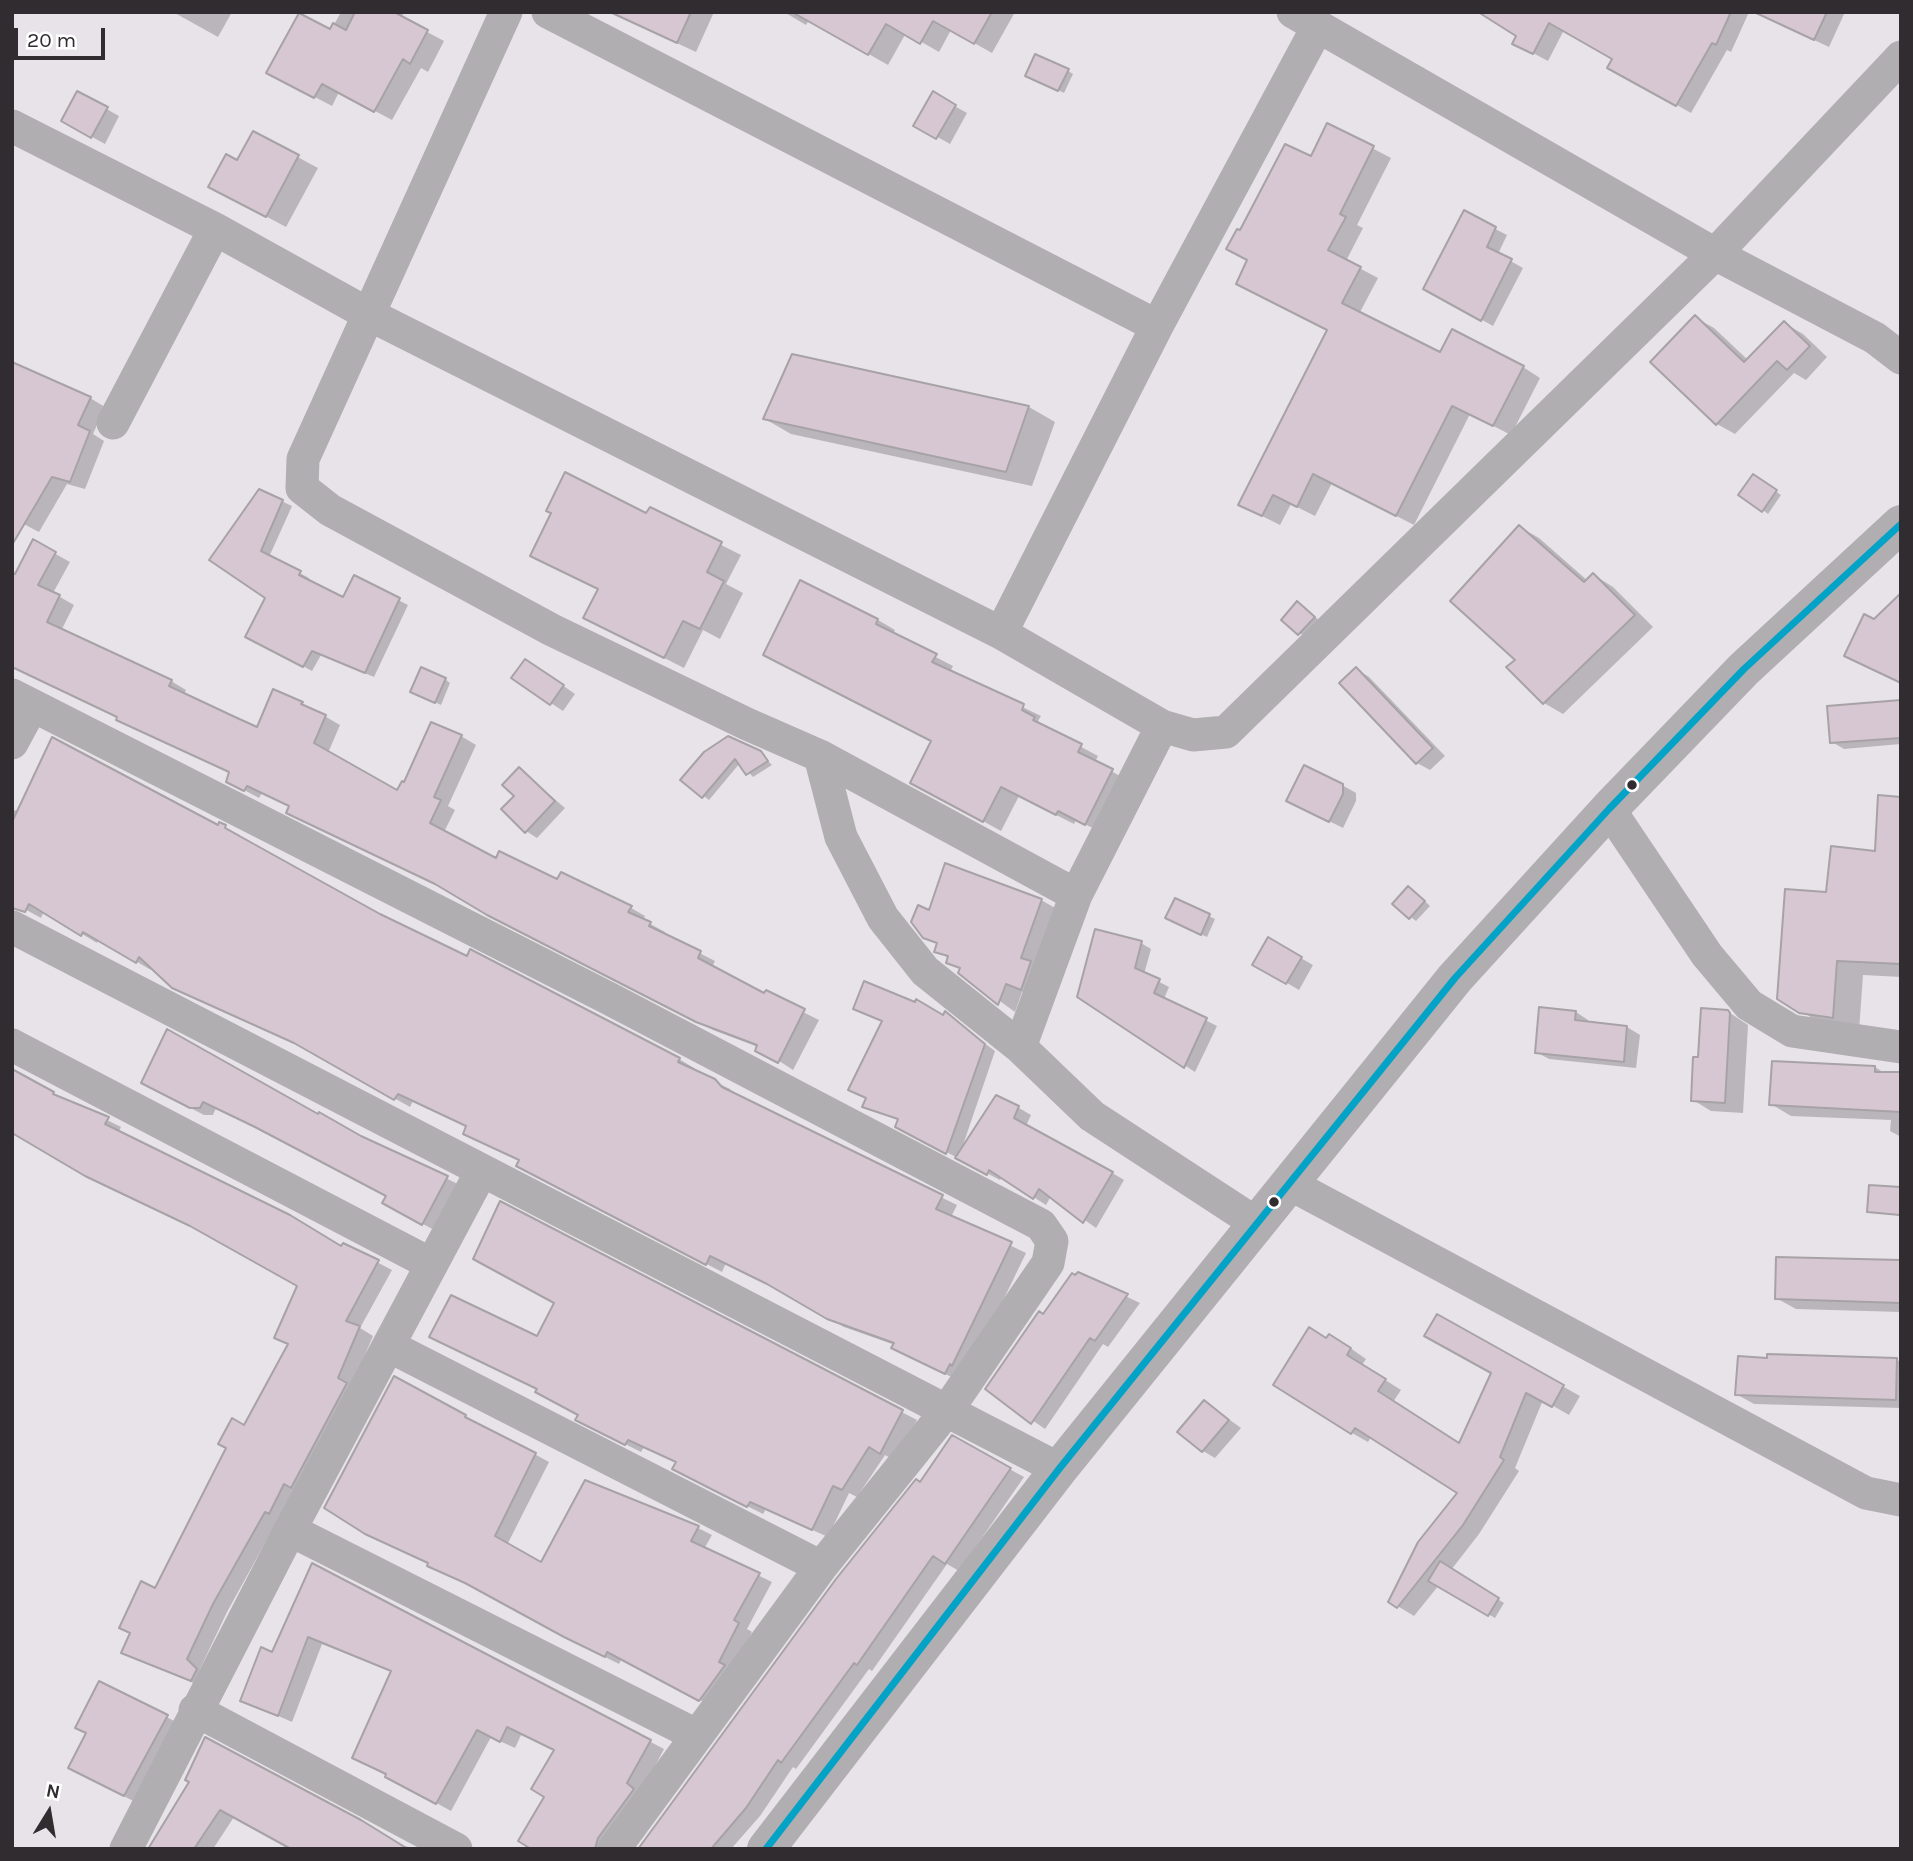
<!DOCTYPE html>
<html>
<head>
<meta charset="utf-8">
<style>
  body { margin:0 }
  #map { position:relative; width:1913px; height:1861px; overflow:hidden; background:#e8e3e9; font-family:Karla,sans-serif }
  canvas { display:block }
  .frame { position:absolute; inset:0; border:14px solid #302c30; pointer-events:none }
  .north { position:absolute; left:14px; top:1777px; width:70px; height:70px; -webkit-text-stroke:5px #fff; paint-order:stroke; rotate:11deg; font-size:19px; font-weight:700; line-height:28px; text-align:center; color:#302c30 }
  .north::after { content:''; display:block; margin:auto; width:24px; height:32px; background:#302c30; clip-path:polygon(50% 0,100% 100%,50% 72%,0 100%) }
  .scale { position:absolute; left:14px; top:28px; width:91px; height:32px; box-sizing:border-box; border:4px solid #302c30; border-top:0; padding-left:9px; font-size:21px; line-height:24px; white-space:nowrap; color:#302c30; -webkit-text-stroke:5px #fff; paint-order:stroke }
</style>
</head>
<body>
<div id="map">
<canvas width="1913" height="1861"></canvas>
<div class="frame"></div>
<div class="north">N</div>
<div class="scale">20 m</div>
</div>
<script>
const ctx = document.querySelector('canvas').getContext('2d');
ctx.lineJoin = 'round';
function paint(path, color) { ctx.fillStyle = color; ctx.fill(path, 'evenodd'); }
const toPath = rows => new Path2D(rows.map(r => 'M' + r).join(''));
function trace(path, color, width, dash) { ctx.strokeStyle = color; ctx.lineWidth = width; ctx.lineCap = dash ? 'butt' : 'round'; ctx.setLineDash(dash || []); ctx.stroke(path); }
paint(toPath([
  [173,12,232,12,218,37],
  [341,12,404,12,401,18,444,41,428,72,421,68,392,120,339,92,332,106,286,82,330,32],
  [620,12,714,12,696,52,638,25],
  [784,12,1015,12,992,53,951,30,939,52,906,33,888,65,809,20,806,25],
  [1481,12,1749,12,1731,52,1727,50,1691,113,1609,67,1615,58,1564,30,1548,61,1529,51,1519,36],
  [1754,12,1845,12,1829,47],
  [1068,71,1073,74,1064,93,1033,78],
  [78,93,119,116,105,144,63,121],
  [933,94,967,113,950,144,916,125],
  [1328,125,1391,158,1357,225,1363,228,1346,261,1378,278,1359,314,1441,354,1523,367,1540,378,1511,435,1470,414,1414,525,1332,483,1315,516,1291,504,1280,525,1258,514,1329,330,1249,260,1241,233,1312,158],
  [253,133,318,168,286,227,230,197],
  [1464,213,1507,235,1498,254,1523,268,1493,326,1425,288],
  [1696,318,1714,328,1748,360,1784,323,1803,334,1827,357,1806,380,1794,373,1735,434,1717,424],
  [793,356,1029,407,1055,422,1032,486,791,434,765,419],
  [90,398,105,407,93,434,104,441,85,489,67,484,39,532,12,518],
  [1754,477,1781,495,1768,514,1763,510],
  [260,491,292,506,269,557,309,578,307,581,344,600,355,578,408,605,374,677,321,655,312,671,247,636,268,598,212,559],
  [650,509,741,555,726,584,743,593,720,639,703,630,684,668,605,628,599,590,533,556,553,513,647,515],
  [1520,527,1539,538,1588,581,1594,575,1613,587,1653,627,1563,714,1544,703],
  [34,542,70,562,53,593,74,605,61,631,171,681,186,690,184,695,258,729,274,691,302,703,340,725,328,753,398,793,461,736,476,745,448,806,455,810,444,832,496,860,631,908,645,916,643,920,665,932,664,935,715,961,712,967,819,1020,793,1070,758,1047,713,1030,290,807,262,793,259,798,244,790,230,773,133,728,119,718,12,666,15,576],
  [801,582,878,620,895,630,893,635,953,666,950,672,1041,716,1038,721,1050,730,1098,756,1095,762,1129,781,1103,833,1076,820,1074,824,1019,796,1001,831,930,792,933,741],
  [1303,607,1320,621,1305,636,1299,633],
  [538,668,575,694,563,711,513,678],
  [1356,669,1369,677,1445,756,1430,770,1417,763,1341,683],
  [445,679,450,683,441,705,418,694],
  [1901,702,1901,744,1844,749,1832,742],
  [705,753,760,753,772,765,753,777,740,763,709,800,683,780],
  [519,769,565,808,537,838,526,831],
  [1342,785,1356,793,1356,801,1343,828,1301,807],
  [1901,798,1901,977,1863,975,1859,1031,1827,1027,1779,998,1828,894,1877,853],
  [12,810,225,827,240,835,239,838,379,916,679,1059,694,1068,693,1071,730,1089,735,1096,957,1205,951,1217,1026,1253,968,1373,960,1381,908,1356,895,1345,844,1327,781,1290,726,1263,722,1272,533,1174,521,1160,468,1127,413,1101,410,1107,311,1051,190,996,174,987,153,968,151,970,98,939,97,943,44,911,41,918,12,902],
  [1414,891,1430,906,1416,921,1394,904],
  [1041,900,1057,909,1037,997,1022,992,1015,1012,960,972,961,970,948,962,949,958,936,951,938,944,924,936,930,912],
  [1175,900,1215,919,1207,937,1172,921],
  [1269,940,1313,965,1299,990,1255,964],
  [1141,943,1151,949,1144,974,1169,987,1164,999,1217,1026,1195,1072,1079,996],
  [1727,1011,1748,1025,1743,1113,1711,1111,1693,1100,1699,1059],
  [1576,1012,1588,1020,1588,1023,1627,1027,1640,1035,1636,1068,1549,1059,1536,1052],
  [945,1014,995,1051,961,1151,997,1098,1019,1108,1031,1115,1026,1126,1072,1154,1074,1150,1124,1180,1096,1228,1051,1196,1046,1205,1002,1177,1000,1180,908,1132,900,1121,865,1106,867,1099,850,1090],
  [1875,1067,1886,1074,1901,1074,1901,1137,1890,1131,1891,1120,1791,1116,1771,1104],
  [156,1090,319,1117,460,1185,436,1231,397,1210,388,1196,216,1108,213,1115,204,1115],
  [53,1093,121,1127,118,1133,342,1248,344,1245,392,1270,360,1328,373,1336,351,1387,227,1612,200,1669,205,1688,123,1653,289,1345,276,1338,299,1285,206,1234,101,1183,35,1144],
  [1901,1189,1901,1216,1869,1211],
  [501,1204,917,1420,896,1461,885,1455,857,1497,849,1493,828,1537,766,1509,763,1514,689,1477,677,1463,644,1447,641,1452,593,1428,580,1415,538,1390,446,1345,538,1338,556,1303],
  [1901,1262,1901,1312,1796,1309,1776,1298],
  [1079,1274,1140,1303,1108,1347,1103,1344,1045,1429,987,1389],
  [1437,1316,1580,1396,1569,1415,1543,1400,1515,1468,1519,1471,1479,1534,1451,1570,1504,1603,1495,1618,1439,1585,1414,1616,1391,1602,1460,1492,1371,1437,1368,1442,1352,1433,1327,1340,1346,1345,1366,1359,1362,1365,1401,1390,1393,1402,1460,1445,1493,1373],
  [1740,1357,1897,1360,1901,1362,1901,1408,1754,1404,1736,1394],
  [1205,1402,1241,1428,1215,1458,1203,1451],
  [465,1416,549,1462,507,1545,542,1565,586,1482,698,1528,712,1535,704,1549,772,1582,747,1629,752,1632,713,1707,622,1658,619,1664,579,1644,481,1590,429,1566],
  [953,1438,1024,1477,959,1571,947,1564,872,1671,869,1669,796,1769,793,1767,760,1816,731,1849,640,1849,921,1484],
  [313,1565,664,1749,612,1849,534,1849,556,1750,522,1733,515,1748,491,1737,451,1811,354,1758,393,1672,322,1644,292,1722,242,1700,273,1654],
  [100,1683,184,1726,141,1805,87,1777,88,1733],
  [191,1781,405,1849,406,1846,411,1849,292,1849,234,1817,213,1849,151,1849]
]), '#0003');
const building = toPath([
  [355,12,394,12,428,30,410,64,403,59,374,112,322,84,314,98,266,73,299,13,330,29,333,23,346,30,355,12],
  [610,12,691,12,677,43,610,12],
  [792,12,992,12,974,44,933,21,920,44,886,24,868,55,792,12],
  [1478,12,1731,12,1716,45,1712,43,1676,106,1607,68,1612,59,1549,23,1533,54,1512,44,1516,36,1478,12],
  [1754,12,1827,12,1814,40,1754,12],
  [1035,54,1069,69,1058,91,1025,76,1035,54],
  [77,91,108,107,91,138,61,121,77,91],
  [933,91,956,105,936,139,913,126,933,91],
  [1327,123,1374,146,1340,214,1346,217,1328,250,1361,267,1342,303,1440,352,1452,329,1524,366,1493,426,1452,406,1396,516,1313,474,1297,507,1273,495,1262,516,1238,505,1327,330,1236,284,1247,260,1226,249,1237,229,1240,230,1285,144,1311,156,1327,123],
  [253,131,299,155,266,217,208,187,226,154,237,160,253,131],
  [1464,210,1496,227,1487,247,1512,259,1481,321,1423,289,1464,210],
  [1695,315,1744,362,1784,321,1810,346,1787,370,1777,361,1716,425,1650,362,1695,315],
  [792,354,1029,406,1006,472,763,419,792,354],
  [12,362,91,397,78,425,90,431,70,482,52,477,12,545,12,362],
  [565,472,646,513,650,507,722,542,707,572,724,581,700,629,683,621,664,658,583,618,598,589,530,556,551,513,546,511,565,472],
  [1753,474,1777,490,1762,512,1738,495,1753,474],
  [259,489,283,500,261,551,301,571,299,575,343,597,354,575,400,598,365,673,312,651,303,667,245,637,265,598,209,560,259,489],
  [1519,525,1584,582,1593,573,1635,615,1543,704,1506,667,1515,660,1450,601,1519,525],
  [33,539,56,552,38,585,60,595,47,622,172,680,169,686,235,717,257,727,273,689,303,702,301,704,326,715,314,743,397,790,402,781,404,782,431,722,462,735,434,797,441,800,430,823,496,858,499,851,557,879,561,872,632,906,628,912,651,922,649,926,701,951,698,958,764,993,766,990,805,1009,778,1063,755,1051,757,1045,696,1022,487,915,435,884,286,813,289,806,247,786,244,791,226,782,229,772,116,720,117,717,12,667,12,573,15,574,33,539],
  [800,580,878,619,876,624,937,654,932,662,1024,704,1022,710,1035,717,1033,720,1082,744,1078,752,1113,769,1085,825,1058,811,1056,815,1001,787,983,822,910,783,931,741,763,655,800,580],
  [1901,593,1901,683,1844,656,1864,614,1874,619,1901,593],
  [1297,601,1315,617,1298,635,1281,620,1297,601],
  [525,659,564,685,550,705,511,678,525,659],
  [421,667,446,678,435,703,410,692,421,667],
  [1356,667,1433,748,1416,764,1339,683,1356,667],
  [1901,700,1901,738,1830,743,1827,706,1901,700],
  [728,736,761,751,768,761,746,775,735,759,702,798,680,780,704,752,728,736],
  [52,737,218,825,219,822,226,825,225,828,380,914,467,956,470,949,680,1058,678,1062,715,1079,722,1087,943,1195,936,1209,1012,1242,952,1366,950,1364,945,1374,891,1348,894,1343,827,1319,767,1284,710,1256,706,1265,516,1166,519,1160,463,1134,466,1126,398,1094,394,1100,294,1043,172,988,139,957,136,963,83,932,81,936,29,904,25,912,12,908,12,822,52,737],
  [1304,765,1343,784,1343,794,1329,822,1286,801,1304,765],
  [519,767,555,801,525,833,501,809,514,796,502,785,519,767],
  [1878,795,1901,797,1901,964,1837,961,1833,1018,1799,1013,1777,999,1785,889,1826,892,1831,846,1875,851,1878,795],
  [945,863,1042,899,1021,958,1031,961,1021,990,1006,984,998,1005,958,973,960,968,946,963,948,956,934,952,937,943,923,938,911,922,918,905,929,910,945,863],
  [1408,886,1425,901,1409,919,1392,904,1408,886],
  [1175,898,1210,914,1201,935,1165,918,1175,898],
  [1095,929,1142,941,1135,968,1160,979,1154,993,1207,1018,1184,1068,1077,997,1095,929],
  [1268,937,1302,957,1286,984,1252,965,1268,937],
  [864,981,915,1002,916,999,943,1015,945,1011,985,1044,946,1154,895,1127,898,1119,862,1107,866,1098,848,1090,882,1021,853,1009,864,981],
  [1539,1007,1576,1011,1575,1020,1627,1026,1624,1062,1535,1053,1539,1007],
  [1701,1008,1728,1010,1730,1013,1725,1103,1691,1101,1693,1057,1698,1057,1701,1008],
  [167,1029,318,1114,319,1112,361,1136,448,1176,422,1225,382,1203,386,1196,255,1127,203,1102,200,1108,190,1108,141,1083,167,1029],
  [1772,1061,1875,1066,1875,1072,1901,1072,1901,1112,1769,1105,1772,1061],
  [12,1069,54,1092,53,1094,109,1117,105,1124,290,1215,341,1246,343,1243,379,1260,346,1321,360,1326,338,1378,347,1383,291,1488,284,1484,269,1514,265,1512,213,1604,187,1659,197,1669,191,1681,121,1653,130,1633,119,1628,141,1581,155,1588,226,1448,218,1444,232,1418,244,1425,288,1344,274,1338,297,1286,190,1226,85,1176,12,1133,12,1069],
  [996,1095,1019,1106,1014,1118,1113,1172,1083,1223,1039,1189,1033,1199,989,1170,987,1175,955,1158,996,1095],
  [1869,1185,1901,1187,1900,1215,1867,1212,1869,1185],
  [500,1201,903,1410,880,1454,869,1447,842,1490,833,1486,812,1530,750,1502,747,1507,725,1496,672,1469,676,1462,628,1440,625,1445,575,1420,578,1415,535,1392,537,1389,429,1337,451,1295,537,1336,554,1303,473,1259,500,1201],
  [1776,1257,1901,1260,1901,1303,1775,1299,1776,1257],
  [1078,1272,1128,1294,1095,1341,1090,1338,1031,1424,985,1389,1039,1311,1043,1314,1072,1273,1075,1275,1078,1272],
  [1437,1314,1564,1385,1552,1407,1526,1393,1500,1457,1504,1460,1463,1525,1397,1608,1388,1602,1418,1542,1457,1493,1355,1428,1351,1434,1273,1385,1309,1327,1326,1338,1329,1334,1351,1348,1347,1355,1386,1379,1378,1391,1459,1443,1491,1373,1424,1336,1437,1314],
  [1767,1354,1897,1358,1896,1400,1735,1395,1738,1356,1767,1358,1767,1354],
  [394,1376,466,1415,465,1417,536,1453,495,1536,541,1562,585,1480,699,1526,691,1541,760,1573,734,1620,739,1623,719,1662,725,1665,699,1701,607,1652,605,1657,564,1637,465,1583,427,1566,428,1563,365,1534,324,1508,394,1376],
  [1204,1400,1229,1420,1202,1452,1177,1432,1204,1400],
  [952,1435,1011,1468,945,1564,933,1556,857,1665,854,1663,781,1763,778,1760,746,1808,711,1849,638,1849,836,1579,916,1479,920,1482,952,1435],
  [1440,1561,1499,1598,1488,1616,1428,1581,1440,1561],
  [312,1563,651,1740,627,1783,634,1789,598,1838,595,1849,531,1849,518,1841,544,1797,531,1789,554,1750,507,1727,500,1742,477,1730,436,1804,385,1777,386,1774,352,1758,391,1671,308,1637,278,1716,240,1701,261,1647,272,1652,312,1563],
  [99,1681,168,1715,124,1796,68,1768,86,1733,75,1728,99,1681],
  [205,1737,361,1820,408,1849,291,1849,220,1810,194,1849,148,1849,189,1782,185,1780,205,1737]
]);
paint(building, '#d7c7d2');
trace(building, '#a7a2a6', 2);
trace(toPath([
  [506,12,303,459,302,488,330,510,552,630,747,724,820,756,1076,895],
  [548,12,1157,326],
  [1293,12,1715,254,1875,338,1901,358],
  [12,126,215,229,368,314,1001,633,1162,726,1193,735,1226,732,1715,254,1901,57],
  [113,423,215,229],
  [1001,633,1157,326,1318,26],
  [12,695,608,998,1041,1225,1052,1241,1048,1263,948,1409,821,1567,614,1849],
  [12,743,32,706],
  [820,756,841,837,883,918,925,971,1020,1047,1092,1116,1256,1223],
  [1609,809,1707,955,1749,1005,1792,1031,1901,1047],
  [12,927,1059,1469],
  [12,1045,431,1264],
  [1020,1047,1076,895,1162,726],
  [1288,1183,1866,1493,1901,1500],
  [389,1346,821,1567],
  [290,1530,696,1735],
  [195,1710,456,1849],
  [126,1849,290,1530,481,1172]
]), '#b0aeb1', 33);
trace(toPath([
  [766,1849,1059,1469,1455,978,1609,809,1744,669,1901,524]
]), '#b0aeb1', 38);
trace(toPath([
  [766,1849,1059,1469,1455,978,1609,809,1744,669,1901,524]
]), '#02a3c6', 7);
for (const [x, y, r, color] of [
  [1632,785,6,"#302c30"],
  [1274,1202,6,"#302c30"]
]) { const dot = new Path2D(); dot.arc(x, y, r, 0, 2 * Math.PI); ctx.fillStyle = color; ctx.fill(dot); trace(dot, '#fff', 2.5); }
</script>
</body>
</html>
